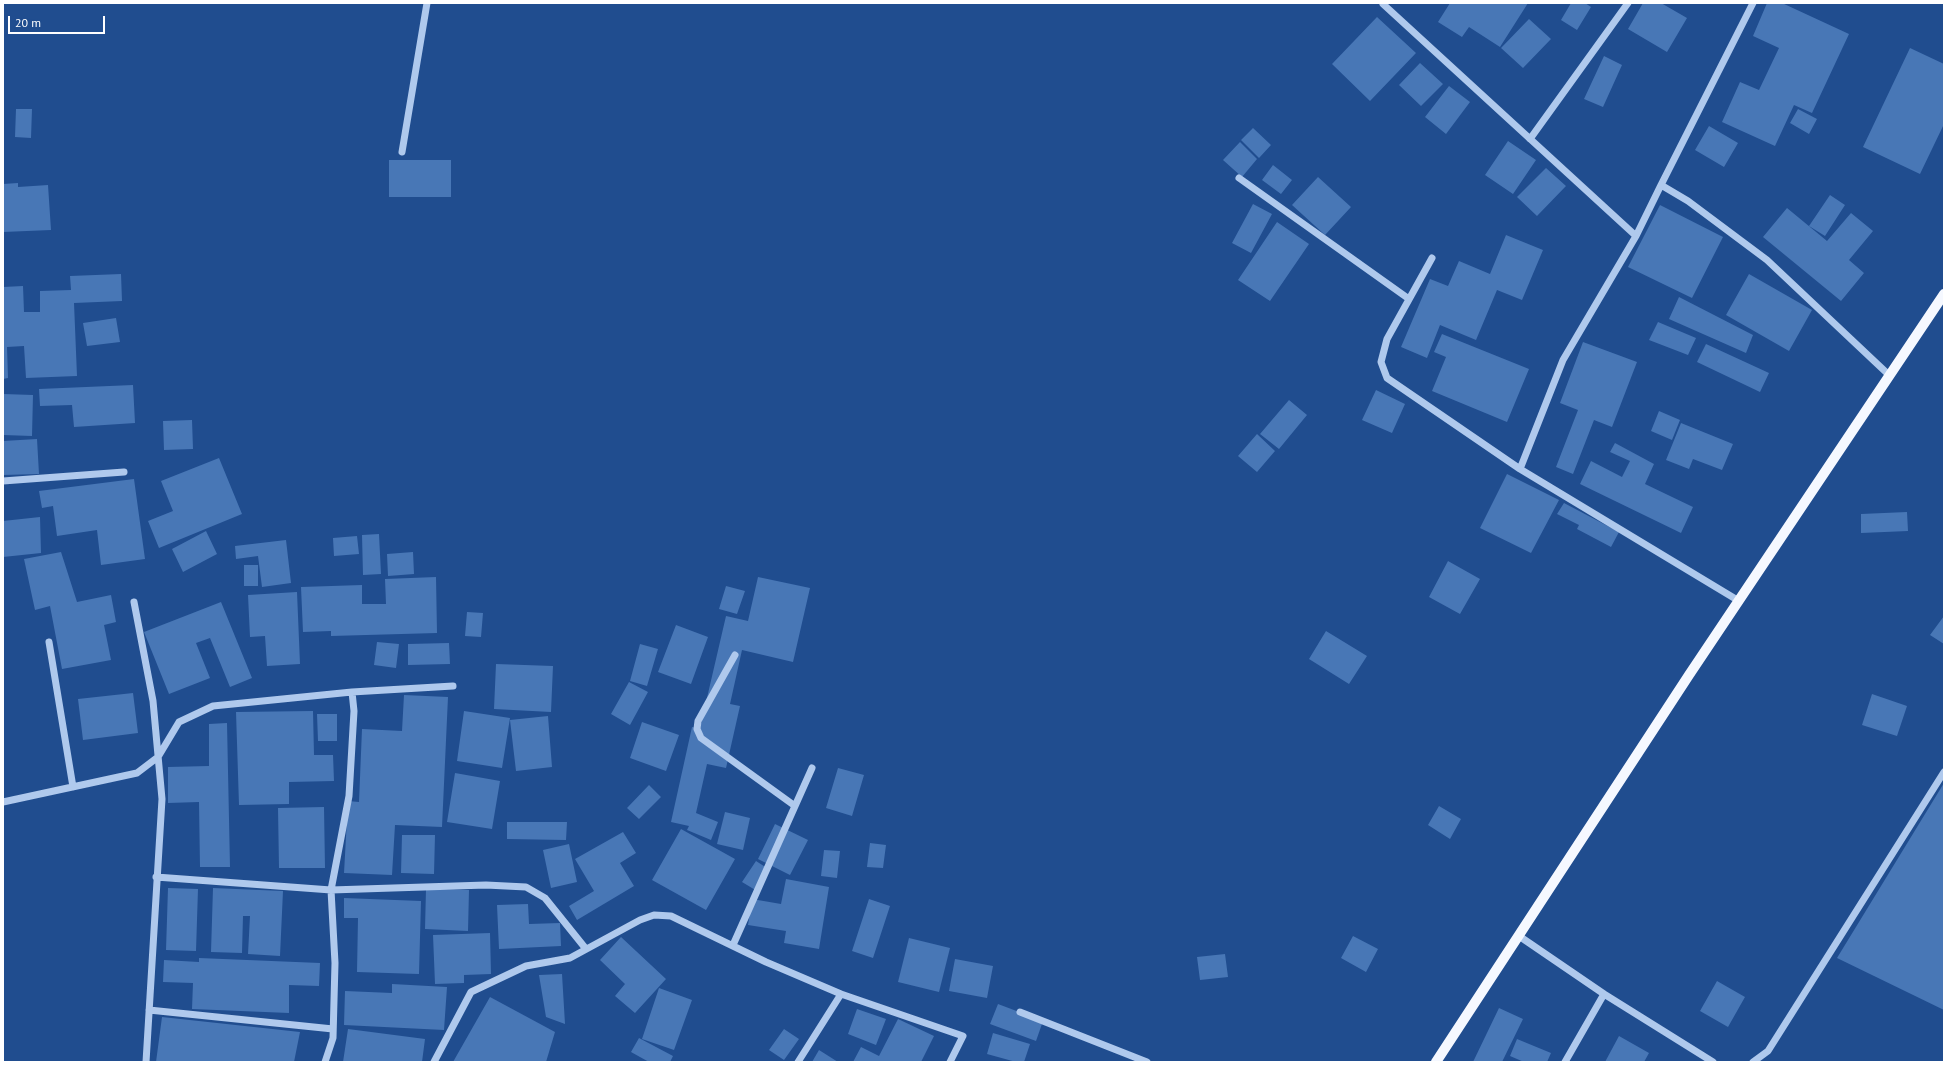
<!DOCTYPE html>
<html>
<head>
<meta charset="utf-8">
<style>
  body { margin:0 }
  #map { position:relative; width:1947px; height:1065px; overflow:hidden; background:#204d8f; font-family:"PT Sans",sans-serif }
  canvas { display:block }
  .frame { position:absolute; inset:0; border:4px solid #fff; pointer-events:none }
  .scale { position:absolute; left:8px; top:16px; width:97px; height:18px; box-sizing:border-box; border:2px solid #fff; border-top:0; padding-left:5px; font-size:12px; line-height:14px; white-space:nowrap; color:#fff; -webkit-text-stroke:3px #204d8f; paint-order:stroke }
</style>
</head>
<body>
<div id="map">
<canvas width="1947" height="1065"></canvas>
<div class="frame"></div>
<div class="scale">20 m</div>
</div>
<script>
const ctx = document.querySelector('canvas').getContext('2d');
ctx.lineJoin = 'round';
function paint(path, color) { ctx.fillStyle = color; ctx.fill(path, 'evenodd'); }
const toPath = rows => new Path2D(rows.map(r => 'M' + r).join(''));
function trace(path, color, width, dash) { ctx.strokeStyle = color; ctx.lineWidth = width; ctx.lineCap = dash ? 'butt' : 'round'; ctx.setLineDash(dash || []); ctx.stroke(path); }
paint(toPath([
  [1450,3,1528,3,1500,47,1469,27,1462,37,1438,22],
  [1571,3,1585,3,1591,7,1577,30,1561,20],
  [1643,3,1661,3,1687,18,1667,52,1628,29],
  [1767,3,1782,3,1849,34,1812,113,1794,105,1775,146,1722,122,1740,82,1759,90,1779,48,1753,36],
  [1377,17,1416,53,1370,101,1332,64],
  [1529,19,1551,39,1523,68,1501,48],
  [1910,48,1944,64,1944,124,1920,174,1863,147],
  [1604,56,1622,65,1603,107,1584,99],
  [1420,63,1443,84,1421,106,1399,85],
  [1449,86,1470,102,1446,134,1425,117],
  [16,109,32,109,31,138,15,137],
  [1798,109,1817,119,1809,134,1790,123],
  [1709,126,1738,143,1724,167,1695,150],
  [1253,128,1271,145,1259,158,1241,140],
  [1508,141,1536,160,1513,194,1485,175],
  [1240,142,1257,159,1242,177,1223,160],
  [389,160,451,160,451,197,389,197],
  [1273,165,1292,180,1281,194,1262,180],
  [1546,168,1566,186,1537,216,1517,197],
  [1318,177,1351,207,1325,235,1292,205],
  [18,183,18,187,48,185,51,230,3,232,3,184],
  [1830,195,1845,205,1825,236,1809,226],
  [1253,204,1272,214,1251,253,1232,243],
  [1660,205,1723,237,1692,298,1628,267],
  [1787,208,1827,241,1851,213,1873,231,1849,260,1864,273,1841,301,1763,237],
  [1277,222,1309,244,1270,301,1238,280],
  [1506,235,1543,250,1522,300,1497,290,1476,340,1440,325,1427,358,1401,347,1430,279,1448,286,1459,261,1490,274],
  [121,274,122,301,74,303,77,376,26,378,24,346,7,347,8,378,3,379,3,287,23,286,24,312,40,312,40,291,71,290,70,276],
  [1749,274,1812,310,1789,351,1726,315],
  [1679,297,1753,335,1746,353,1669,319],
  [116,318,120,342,87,346,83,323],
  [1658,322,1696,338,1688,355,1649,340],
  [1442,334,1529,369,1507,422,1432,391,1446,357,1434,352],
  [1583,342,1637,362,1612,427,1594,420,1573,474,1556,467,1578,410,1560,403],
  [1706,344,1769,373,1760,392,1697,362],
  [133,385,135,423,74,427,72,405,40,406,39,389],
  [1376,390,1405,404,1392,433,1362,420],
  [3,394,33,395,32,436,3,435],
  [1289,400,1307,415,1279,449,1260,434],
  [1659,411,1680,420,1672,440,1651,431],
  [192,420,193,449,164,450,163,421],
  [1681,423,1733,444,1722,470,1693,459,1689,469,1666,460],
  [1257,434,1275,451,1257,472,1238,456],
  [37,439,39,474,3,475,3,441],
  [1615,443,1654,464,1645,484,1693,507,1681,533,1580,484,1591,461,1622,477,1630,461,1610,452],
  [219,458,242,514,159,548,148,521,173,511,161,481],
  [1507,474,1559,500,1531,553,1480,528],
  [134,479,145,559,101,565,97,530,57,536,53,506,42,508,39,491],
  [1564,503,1619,532,1611,547,1577,529,1579,525,1557,514],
  [1907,512,1908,531,1861,533,1861,514],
  [40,517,41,553,3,557,3,521],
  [206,531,217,554,183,572,172,549],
  [379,534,381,574,363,575,362,535],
  [357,536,359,554,334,556,333,538],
  [286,540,291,583,262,587,258,556,236,559,235,546],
  [61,552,77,602,111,595,116,622,104,625,111,660,62,669,50,606,35,610,24,559],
  [413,552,414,574,388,576,387,554],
  [1448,561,1480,579,1460,614,1429,597],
  [244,565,258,565,258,586,244,586],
  [436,577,437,633,331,636,331,631,303,632,301,587,362,585,362,604,386,604,385,579],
  [758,577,810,588,793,662,742,650,730,704,740,706,726,768,707,764,696,813,718,822,711,840,687,830,689,826,671,822,692,727,700,728,726,616,748,621],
  [726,586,745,591,737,614,719,609],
  [297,592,300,664,267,666,265,636,250,637,248,595],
  [221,602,252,678,230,687,210,638,196,643,210,678,169,694,144,632],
  [467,612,483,613,481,637,465,636],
  [1944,616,1944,644,1930,635],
  [676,625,708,637,691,684,658,672],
  [1326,631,1367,656,1349,684,1309,659],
  [377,642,399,644,396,668,374,665],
  [449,643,450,664,408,665,408,644],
  [640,644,658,649,647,686,630,681],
  [496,664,553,666,551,712,494,709],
  [629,682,648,692,630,725,611,714],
  [133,693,138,733,83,740,78,699],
  [1872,694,1907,706,1897,736,1862,725],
  [404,695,448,697,442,827,395,825,392,875,344,873,348,801,359,802,362,729,402,731],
  [313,711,314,755,333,755,334,781,289,782,289,804,239,805,236,712],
  [464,711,510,718,502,768,457,761],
  [317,714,337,714,337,741,318,741],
  [548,716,552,767,516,771,510,720],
  [642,722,679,735,666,771,630,758],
  [227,723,230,867,200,867,199,802,168,803,168,767,209,766,209,724],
  [838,768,864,775,852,816,826,808],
  [455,773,500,781,492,829,447,822],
  [1944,783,1944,1010,1837,958],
  [649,785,661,797,639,819,627,808],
  [1439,806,1461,819,1450,839,1428,825],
  [324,807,325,868,279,868,278,808],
  [725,812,750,818,743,850,717,844],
  [507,822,567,822,566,840,507,839],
  [775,824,808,840,790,875,758,859],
  [681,829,735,859,706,910,652,880],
  [623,832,636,853,620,863,634,886,577,920,569,906,594,891,575,859],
  [402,835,435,835,434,874,401,873],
  [870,843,886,845,883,868,867,867],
  [569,844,577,882,551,888,543,850],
  [824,850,840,851,837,878,821,876],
  [756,861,770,870,757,891,742,882],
  [786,879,829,887,819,949,784,943,786,931,748,925,752,899,781,904],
  [168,888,198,889,196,951,166,950],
  [213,888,283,891,280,956,248,954,250,916,243,916,242,953,211,952],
  [426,889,469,890,468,931,425,929],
  [344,898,421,901,419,974,357,972,358,918,344,918],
  [869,899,890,906,873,958,852,951],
  [528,904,529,924,560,923,561,946,499,949,497,905],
  [490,933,491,974,464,975,464,983,435,984,433,935],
  [1353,936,1378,949,1366,972,1341,958],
  [621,937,666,979,635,1013,615,996,625,984,600,960],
  [909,938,950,948,939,992,898,982],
  [1225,954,1228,977,1200,980,1197,957],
  [199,958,320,963,319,986,289,985,289,1013,192,1009,193,983,163,982,164,960,199,962],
  [955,959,993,966,987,998,949,991],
  [562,974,565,1024,546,1017,539,975],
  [1717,981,1745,997,1728,1027,1700,1011],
  [392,984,447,987,444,1030,344,1025,345,991,392,993],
  [659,988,692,1000,674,1050,642,1039],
  [490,997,555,1032,546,1062,453,1062],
  [998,1004,1043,1021,1036,1041,990,1024],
  [1499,1008,1523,1019,1502,1062,1473,1062],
  [857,1009,886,1019,876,1045,848,1034],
  [162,1017,300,1032,294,1062,156,1062],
  [898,1019,934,1036,921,1062,853,1062,861,1047,879,1056],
  [348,1029,425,1039,422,1062,343,1062],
  [784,1029,799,1039,784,1060,769,1050],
  [993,1033,1030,1044,1024,1062,1016,1062,987,1054],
  [1619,1036,1649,1053,1644,1062,1605,1062],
  [639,1038,673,1056,670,1062,649,1062,631,1052],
  [1517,1039,1551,1053,1547,1062,1524,1062,1510,1056],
  [819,1050,838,1062,812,1062]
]), '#4877b6');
trace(toPath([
  [1753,3,1661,185,1688,201,1767,260,1889,375],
  [1383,4,1636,236,1661,185],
  [1530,139,1628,3],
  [402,152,427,3],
  [1239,178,1409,299],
  [1432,258,1387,339,1381,362,1387,378,1520,469,1739,601],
  [1520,469,1563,360,1636,236],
  [3,481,124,472],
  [134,602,153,701,162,799,146,1062],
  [49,642,73,787],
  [735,655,698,721,697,729,701,738,795,806],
  [352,692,453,686],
  [3,802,137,773,158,757,179,722,213,706,352,692,354,711,349,796,331,890,335,963,333,1038,325,1062],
  [156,877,331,890,486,885,526,887,545,898,586,949],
  [1519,936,1604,994,1713,1062],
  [733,945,812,768],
  [841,994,963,1036,950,1062],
  [149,1010,333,1029],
  [1020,1012,1147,1062],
  [434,1062,471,992,526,966,570,958,640,920,654,915,671,916,766,962,841,994,798,1062],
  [1565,1062,1604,994],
  [1753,1062,1768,1051,1944,772]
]), '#afc9ed', 7);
trace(toPath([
  [1436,1062,1689,675,1944,294]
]), '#f5f8ff', 10);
</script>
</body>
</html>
